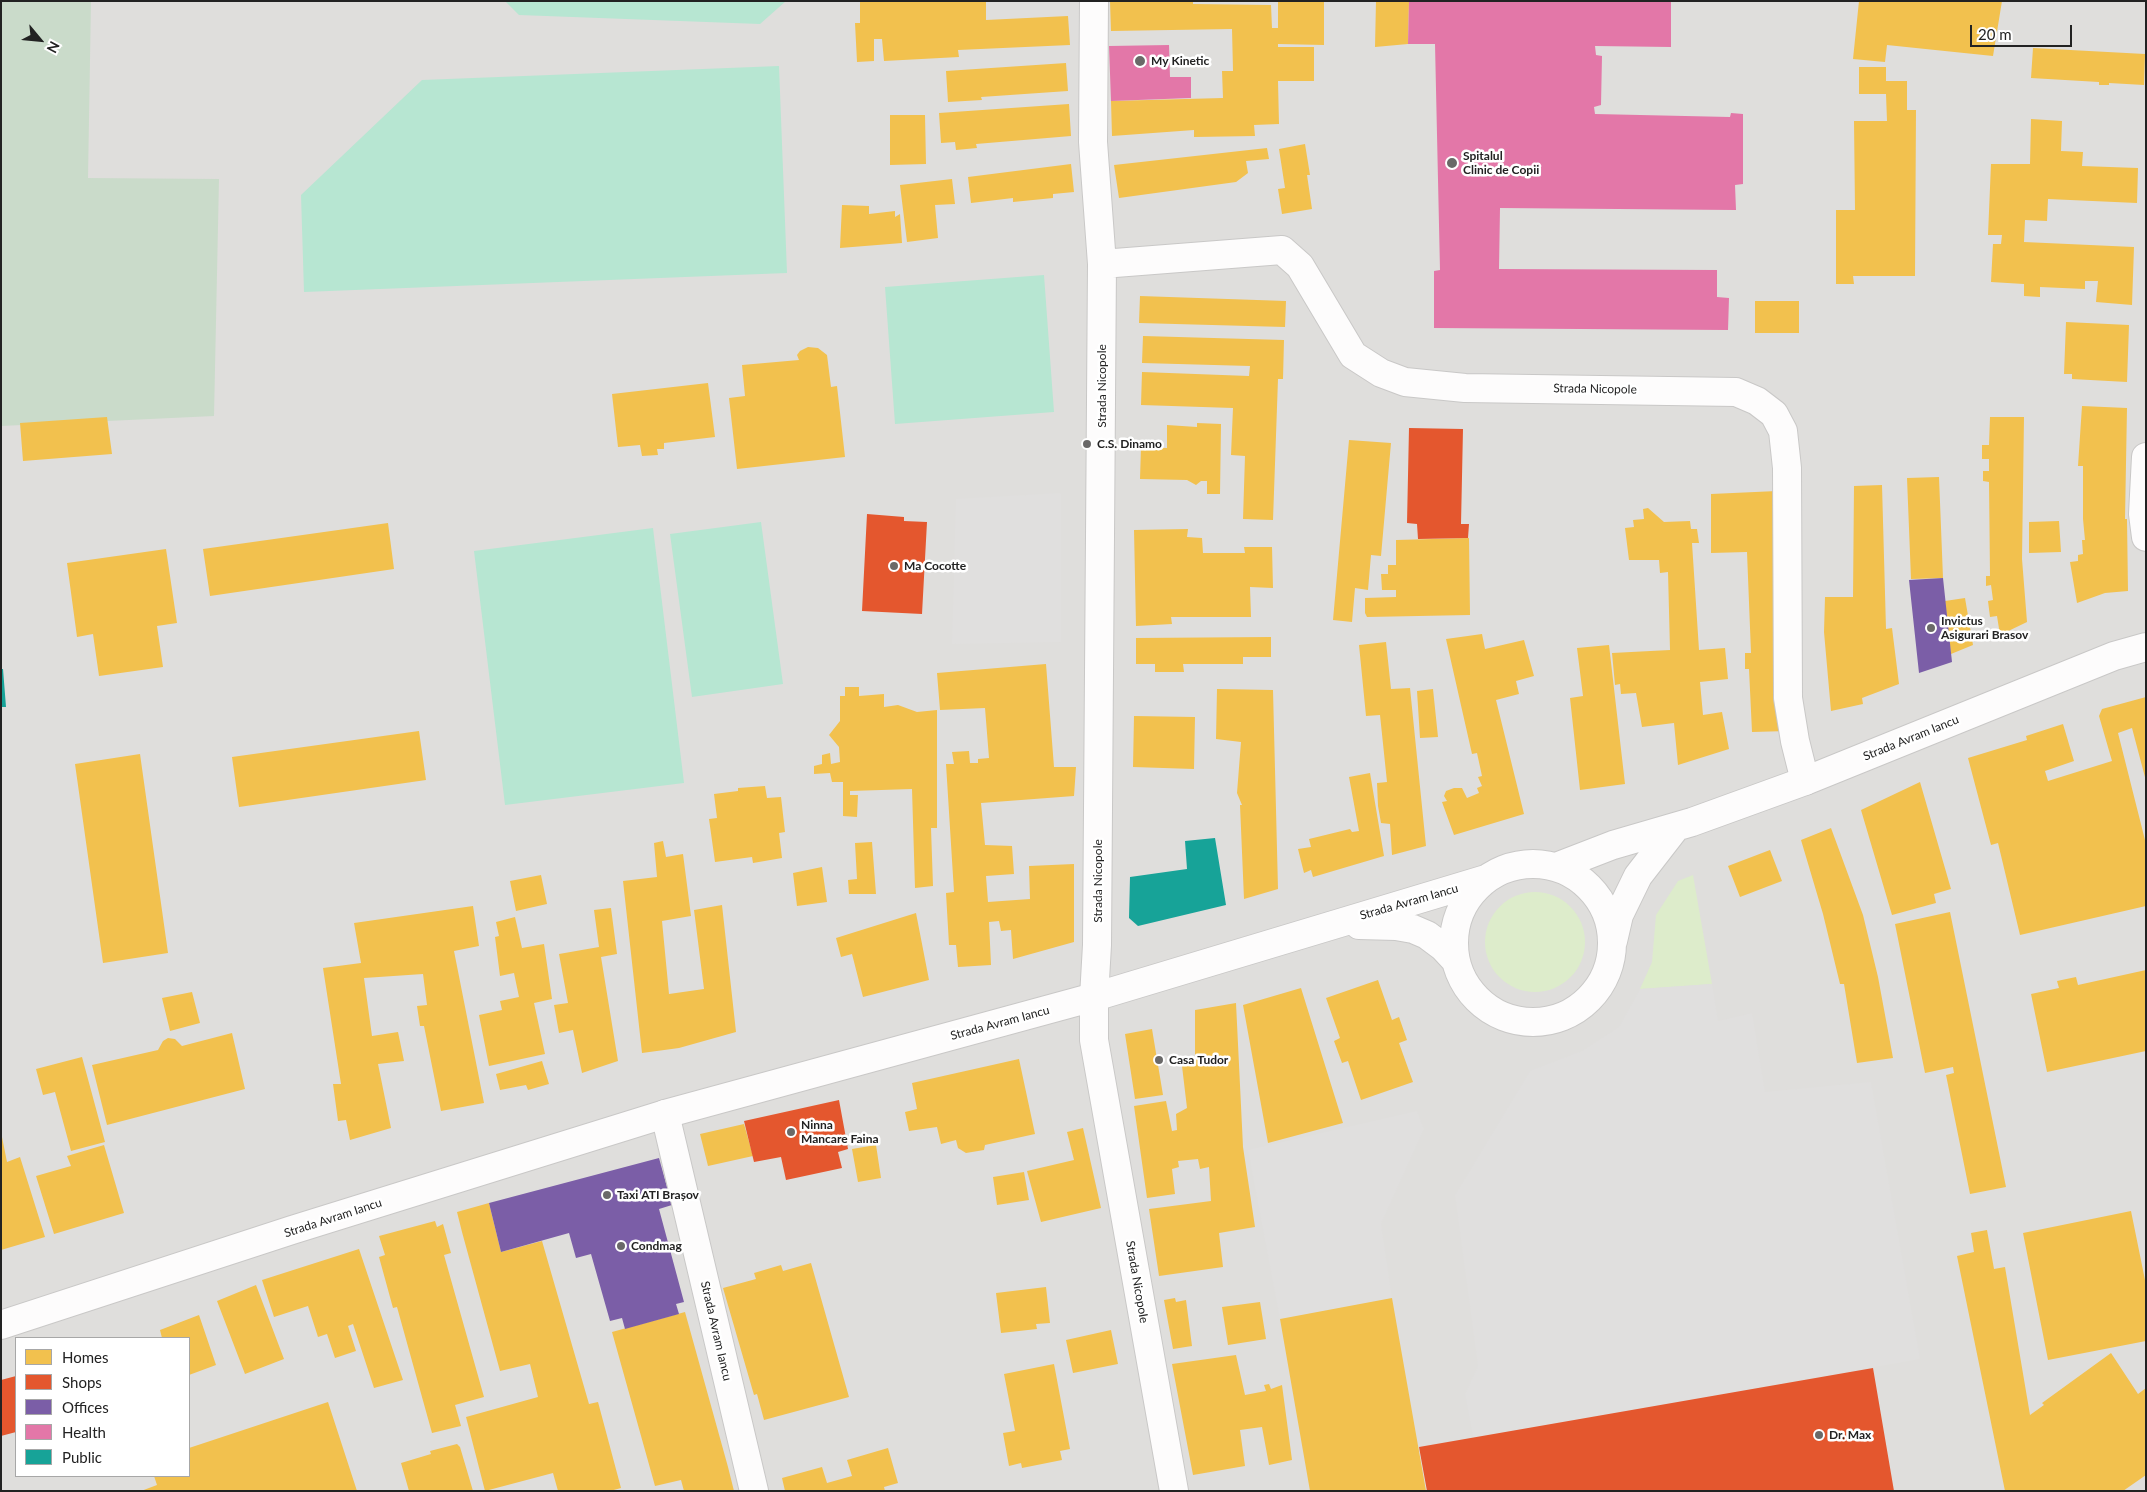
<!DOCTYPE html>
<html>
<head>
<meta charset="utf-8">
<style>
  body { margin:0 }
  #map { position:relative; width:2147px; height:1492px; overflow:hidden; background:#f0eeeb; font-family:Lato,sans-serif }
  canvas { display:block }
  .frame { position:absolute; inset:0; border:2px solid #222; pointer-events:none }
  .legend { position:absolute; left:15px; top:1337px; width:175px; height:140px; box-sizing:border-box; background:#fff; border:1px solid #a7a7a7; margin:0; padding:6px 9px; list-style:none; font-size:15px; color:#222 }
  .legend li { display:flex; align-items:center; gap:10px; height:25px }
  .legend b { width:25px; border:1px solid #a7a7a7 }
  .north { position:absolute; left:15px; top:15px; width:50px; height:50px; -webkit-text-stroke:4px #fff; paint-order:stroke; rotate:118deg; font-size:14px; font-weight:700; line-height:20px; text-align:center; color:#222 }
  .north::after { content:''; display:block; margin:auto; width:18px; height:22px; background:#222; clip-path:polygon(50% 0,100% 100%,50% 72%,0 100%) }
  .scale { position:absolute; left:1970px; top:25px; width:102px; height:22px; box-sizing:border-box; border:2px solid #222; border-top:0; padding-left:6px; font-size:15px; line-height:18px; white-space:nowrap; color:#222; -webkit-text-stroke:4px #fff; paint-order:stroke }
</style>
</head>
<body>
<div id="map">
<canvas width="2147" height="1492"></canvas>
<div class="frame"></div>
<ul class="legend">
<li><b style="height:14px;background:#f2c14e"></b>Homes</li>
<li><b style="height:14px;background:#e4572e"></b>Shops</li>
<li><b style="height:14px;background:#7b5ea7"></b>Offices</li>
<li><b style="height:14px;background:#e377a8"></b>Health</li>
<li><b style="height:14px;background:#17a398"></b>Public</li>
</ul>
<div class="north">N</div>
<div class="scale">20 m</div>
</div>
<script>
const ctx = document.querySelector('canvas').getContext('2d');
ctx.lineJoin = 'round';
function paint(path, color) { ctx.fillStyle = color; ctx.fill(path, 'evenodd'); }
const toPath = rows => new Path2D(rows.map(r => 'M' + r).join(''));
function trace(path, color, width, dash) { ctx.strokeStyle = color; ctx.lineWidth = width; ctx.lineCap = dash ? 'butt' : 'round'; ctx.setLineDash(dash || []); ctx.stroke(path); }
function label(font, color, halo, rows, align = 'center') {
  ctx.font = font + ' Lato,sans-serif'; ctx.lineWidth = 5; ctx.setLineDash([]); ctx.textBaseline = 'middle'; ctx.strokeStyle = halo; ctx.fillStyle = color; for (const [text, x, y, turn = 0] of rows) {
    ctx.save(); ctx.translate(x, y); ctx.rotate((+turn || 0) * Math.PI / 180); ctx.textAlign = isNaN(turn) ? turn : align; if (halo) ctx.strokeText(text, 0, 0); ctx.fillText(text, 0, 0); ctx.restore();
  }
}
paint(toPath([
  [1,1,2146,1,2146,1491,1,1491],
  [16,1338,189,1338,189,1476,16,1476]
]), '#dfdedc');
paint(toPath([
  [1693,875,1712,984,1640,989,1652,962,1656,915,1678,881],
  '1485 942a50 50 0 1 1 100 0a50 50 0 1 1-100 0Z'
]), '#ddeccb');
paint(toPath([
  [1,1,91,1,88,178,219,179,214,416,1,426]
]), '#cadbca');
paint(toPath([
  [505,1,786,1,760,24,519,15],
  [779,66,787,273,304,292,301,195,422,80],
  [1044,275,1054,412,895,424,885,287],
  [761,522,783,684,692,697,670,534],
  [653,528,684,783,505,805,474,551]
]), '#b7e6d2');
paint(toPath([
  [1061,493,1061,642,952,644,956,499],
  [1712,984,1718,1021,1752,1013,1765,1092,1871,1082,1920,1359,1473,1438,1465,1394,1478,1366,1455,1195,1530,1071,1582,1051,1619,1027,1640,989],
  [1417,1111,1424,1129,1381,1224,1392,1298,1280,1319,1248,1150]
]), '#e0dfde');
paint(toPath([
  [860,1,986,1,986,20,1068,16,1070,45,958,50,959,57,884,61,882,39,874,39,874,61,857,62,855,23,860,23],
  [1110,1,1193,1,1193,4,1271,5,1272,28,1278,28,1278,1,1324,1,1324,45,1278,44,1278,47,1314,47,1314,81,1278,81,1279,124,1254,125,1255,136,1194,137,1194,130,1112,136,1111,101,1223,98,1222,71,1233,71,1232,29,1111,31],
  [1376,1,1409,1,1408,44,1375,47],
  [1859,1,2002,1,1993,56,1887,45,1885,62,1853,59],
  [2033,48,2145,54,2144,85,2109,83,2109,85,2099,85,2099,82,2031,78],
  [1066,63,1068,91,981,97,982,100,948,102,946,71],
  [1859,67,1886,67,1886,81,1907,81,1907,110,1916,110,1915,276,1853,276,1854,284,1836,284,1836,210,1855,210,1854,121,1887,121,1886,94,1859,94],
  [1069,104,1071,136,976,144,977,148,956,150,955,142,941,143,939,113],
  [890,115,925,115,926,164,890,165],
  [2031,119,2062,121,2061,151,2083,152,2082,166,2138,168,2137,203,2048,199,2047,221,2025,220,2024,242,2134,247,2132,305,2096,302,2098,281,2085,281,2085,289,2040,287,2040,297,2024,296,2024,284,1991,282,1993,244,2001,244,2002,235,1988,235,1991,164,2030,164],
  [1305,144,1310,175,1307,175,1312,209,1282,214,1278,189,1285,188,1279,149],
  [1267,148,1269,159,1246,161,1248,173,1236,182,1119,198,1114,165],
  [1071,164,1074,192,1053,194,1053,198,1013,202,1013,198,971,203,968,177],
  [952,179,955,204,935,205,938,238,907,242,900,185],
  [842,205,869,206,869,214,895,211,895,217,900,214,902,243,840,248],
  [1140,296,1286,301,1285,327,1139,323],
  [1755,301,1799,301,1799,333,1755,333],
  [2066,322,2129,325,2127,382,2072,379,2072,374,2064,374],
  [1143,336,1284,340,1283,379,1278,379,1273,520,1243,519,1245,456,1231,455,1233,408,1141,405,1142,372,1249,376,1250,366,1142,363],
  [808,347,818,348,827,355,831,387,837,386,845,457,737,469,729,398,745,396,742,365,799,360,797,355,800,351],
  [708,383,715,437,664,443,664,449,657,449,658,455,642,456,640,445,618,447,612,394],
  [2082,406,2127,408,2125,519,2127,519,2128,591,2105,593,2077,603,2070,562,2078,561,2078,555,2083,554,2082,540,2085,540,2083,519,2083,466,2078,466],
  [107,417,112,454,23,461,20,423],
  [1990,417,2024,417,2022,559,2027,622,2000,635,1997,616,1990,617,1988,601,1993,600,1991,585,1986,586,1986,576,1990,576,1989,482,1983,481,1983,471,1989,471,1989,459,1982,459,1982,445,1989,445],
  [1197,423,1221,424,1220,494,1207,494,1207,481,1201,481,1196,485,1187,480,1140,479,1141,447,1167,448,1167,425,1197,427],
  [1349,440,1391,443,1381,556,1371,555,1368,590,1355,588,1352,622,1333,620],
  [1939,477,1943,578,1911,579,1907,478],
  [1882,485,1886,629,1892,628,1899,684,1862,698,1863,704,1831,711,1824,632,1825,597,1853,597,1854,486],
  [1777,491,1788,731,1752,732,1749,669,1745,669,1745,653,1751,653,1747,552,1711,553,1711,494],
  [1648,508,1664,522,1690,521,1691,529,1697,529,1699,543,1692,543,1699,650,1725,648,1728,679,1700,682,1703,715,1722,712,1729,749,1678,765,1674,723,1642,727,1636,693,1621,694,1620,684,1615,685,1612,653,1670,650,1668,572,1660,573,1659,560,1629,560,1625,528,1634,527,1633,520,1644,519,1643,509],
  [2059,521,2061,552,2029,553,2029,522],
  [388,523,394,569,210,596,203,549],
  [1188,529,1187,537,1202,538,1203,553,1245,553,1244,547,1272,547,1273,588,1250,587,1251,617,1171,617,1172,624,1136,626,1134,530],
  [1469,538,1470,615,1367,617,1365,613,1365,598,1396,597,1396,590,1382,590,1381,574,1388,574,1388,565,1396,565,1396,540],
  [166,549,177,623,157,626,163,667,99,676,93,634,77,637,67,563],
  [1965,598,1973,645,1951,654,1945,601],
  [1482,634,1485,649,1524,640,1534,676,1516,681,1519,694,1496,700,1524,814,1454,835,1442,802,1447,801,1444,796,1446,791,1454,788,1462,788,1467,798,1479,793,1477,788,1482,786,1478,777,1482,776,1477,753,1472,754,1446,639],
  [1271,637,1271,657,1243,657,1243,664,1183,664,1184,672,1155,672,1155,664,1136,664,1136,638],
  [1386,642,1391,689,1410,688,1426,846,1392,855,1390,824,1381,823,1378,806,1377,783,1387,782,1380,715,1366,716,1359,645],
  [1609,645,1625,784,1580,790,1570,698,1583,696,1577,648],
  [1046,664,1054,767,1076,767,1074,796,981,803,985,845,1012,846,1014,874,986,876,988,902,1030,899,1029,866,1074,864,1074,942,1013,959,1011,930,1001,931,999,921,989,922,991,965,958,967,956,945,949,945,946,893,954,892,946,764,954,764,952,752,969,751,970,763,978,763,978,759,989,758,985,708,940,710,937,673],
  [845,687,859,687,859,696,884,694,884,707,898,705,917,712,937,710,937,828,931,828,933,886,915,888,912,789,850,791,850,795,858,795,857,817,843,816,843,782,832,782,830,773,814,774,814,766,822,764,822,755,830,753,831,764,840,762,839,747,829,735,840,721,840,696,845,696],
  [1217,689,1273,690,1278,889,1244,899,1240,805,1242,805,1237,793,1241,742,1216,739],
  [1433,689,1438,737,1420,738,1417,691],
  [2146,697,2146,781,2132,728,2118,733,2146,844,2146,906,2020,935,1998,843,1991,845,1968,758,2027,740,2026,736,2063,724,2074,761,2045,771,2048,781,2112,761,2099,716,2102,709],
  [1134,716,1195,717,1194,769,1133,767],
  [419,731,426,780,239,807,232,757],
  [140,754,168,953,103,963,75,764],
  [1370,773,1384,856,1313,877,1311,870,1304,873,1298,849,1311,847,1309,839,1350,829,1352,832,1359,831,1349,777],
  [1920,782,1951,889,1934,894,1936,903,1892,915,1861,810],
  [765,786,767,798,781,797,785,832,779,833,782,858,753,863,752,857,715,862,709,819,717,818,714,794,738,791,738,788],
  [1831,828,1863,915,1878,977,1893,1058,1857,1063,1844,984,1840,984,1823,914,1801,840],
  [663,841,666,857,683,854,691,916,662,921,669,994,704,989,694,910,722,905,736,1032,679,1048,642,1053,623,881,657,877,654,843],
  [872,842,876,894,849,894,848,880,857,879,855,843],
  [1770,850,1782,881,1740,897,1728,866],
  [822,867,827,902,797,906,793,873],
  [541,875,547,904,516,911,510,881],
  [473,906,479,946,454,951,484,1103,441,1111,424,1026,420,1026,417,1006,427,1005,423,974,364,978,372,1036,398,1032,404,1061,378,1064,391,1128,350,1140,346,1120,338,1121,333,1084,341,1084,323,968,361,963,354,923],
  [611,908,617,954,601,957,618,1061,582,1073,573,1030,559,1033,554,1005,568,1003,559,954,599,947,594,910],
  [1950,912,2006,1187,1970,1194,1946,1075,1954,1073,1953,1067,1925,1073,1895,924],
  [916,913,929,980,863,997,852,954,841,957,836,938],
  [515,917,522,948,544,944,552,999,534,1003,545,1054,489,1066,479,1015,502,1010,500,1001,519,997,514,973,500,976,495,937,499,936,496,922],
  [2146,970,2146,1051,2047,1072,2031,994,2059,988,2057,981,2076,977,2078,985],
  [1378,980,1392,1020,1399,1017,1407,1040,1399,1043,1413,1082,1361,1100,1348,1061,1342,1063,1334,1041,1340,1038,1326,998],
  [1301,988,1343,1123,1268,1143,1243,1005],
  [192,992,200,1023,170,1031,162,998],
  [1236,1003,1243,1147,1255,1227,1219,1233,1223,1267,1159,1276,1149,1209,1211,1201,1209,1167,1200,1169,1198,1159,1178,1161,1179,1167,1172,1169,1175,1194,1147,1198,1134,1106,1166,1101,1172,1131,1177,1130,1176,1114,1187,1108,1182,1066,1195,1065,1195,1010],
  [1152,1029,1163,1095,1135,1099,1125,1034],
  [232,1033,245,1089,107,1125,92,1065,158,1050,163,1041,168,1038,175,1039,182,1046],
  [82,1057,105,1142,71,1151,55,1092,43,1095,36,1069],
  [1019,1059,1035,1134,985,1145,984,1150,966,1153,958,1148,956,1140,941,1144,937,1127,909,1131,905,1112,917,1109,912,1083],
  [542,1061,549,1084,528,1090,526,1085,500,1090,496,1074],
  [744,1124,753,1156,708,1166,700,1134],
  [1083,1128,1101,1208,1041,1222,1027,1171,1074,1160,1067,1132],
  [1,1132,7,1162,20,1157,45,1237,1,1250],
  [104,1145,124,1213,54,1234,36,1176,71,1166,67,1156],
  [876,1145,881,1178,858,1182,852,1149],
  [1024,1172,1029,1200,997,1205,993,1177],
  [489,1203,501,1252,542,1241,589,1404,598,1402,621,1488,610,1491,558,1491,553,1473,485,1491,466,1417,538,1397,530,1364,500,1371,462,1232,457,1212],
  [2131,1211,2146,1285,2146,1341,2048,1360,2023,1233],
  [435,1221,437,1227,443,1224,451,1253,444,1255,484,1397,455,1405,461,1426,432,1433,397,1307,393,1308,379,1257,385,1255,379,1236],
  [1987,1230,1994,1269,2005,1267,2030,1415,2044,1405,2042,1403,2111,1353,2138,1394,2146,1388,2146,1475,2123,1491,2005,1491,1957,1256,1974,1252,1971,1233],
  [359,1249,403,1380,374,1388,353,1324,348,1326,356,1351,335,1358,327,1334,318,1337,308,1306,274,1317,262,1280],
  [811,1263,849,1397,764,1420,757,1394,754,1395,723,1288,756,1279,754,1273,781,1265,783,1271],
  [256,1285,284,1359,245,1374,217,1301],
  [1046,1287,1050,1323,1036,1324,1037,1329,1001,1333,996,1293],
  [1175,1298,1176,1302,1186,1300,1192,1346,1173,1349,1164,1300],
  [1392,1298,1426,1491,1310,1491,1280,1319],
  [1260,1302,1266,1339,1228,1345,1222,1307],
  [685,1312,728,1467,734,1491,684,1491,681,1480,655,1486,612,1332],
  [199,1315,216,1365,189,1375,189,1338,162,1338,160,1330],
  [1111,1330,1118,1364,1073,1373,1066,1340],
  [1236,1355,1245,1395,1266,1391,1264,1385,1269,1384,1271,1389,1282,1385,1292,1460,1269,1465,1262,1427,1240,1430,1245,1466,1193,1475,1172,1364],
  [1054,1364,1070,1449,1060,1451,1062,1460,1022,1468,1021,1463,1009,1466,1003,1433,1015,1431,1004,1374],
  [328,1402,357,1491,141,1491,157,1485,154,1476,189,1476,189,1448],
  [457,1444,460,1447,473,1491,409,1491,401,1463,431,1454,430,1451],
  [888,1448,898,1483,884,1487,885,1491,785,1491,782,1478,822,1467,827,1483,852,1476,847,1460]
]), '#f2c14e');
paint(toPath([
  [1409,428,1463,429,1461,524,1469,524,1468,538,1418,539,1417,524,1407,523],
  [867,514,904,517,904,521,927,522,922,614,862,611],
  [839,1100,848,1149,838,1152,842,1168,786,1180,781,1157,754,1162,744,1121],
  [1873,1368,1894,1491,1427,1491,1419,1447],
  [16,1376,16,1432,1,1436,1,1380]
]), '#e4572e');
paint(toPath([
  [1943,578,1952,662,1919,673,1909,580],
  [659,1158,672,1205,659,1209,684,1302,676,1304,679,1314,625,1329,622,1318,610,1321,591,1254,576,1258,569,1233,501,1252,489,1203]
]), '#7b5ea7');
paint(toPath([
  [1409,1,1671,1,1671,47,1595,46,1596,55,1602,56,1601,105,1594,107,1595,114,1730,117,1731,113,1743,114,1743,184,1735,185,1736,210,1500,208,1499,269,1717,270,1717,297,1729,298,1728,330,1434,328,1434,271,1440,270,1435,44,1408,44],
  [1169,45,1170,77,1191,77,1191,98,1111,101,1109,46]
]), '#e377a8');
paint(toPath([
  [1,669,3,669,6,707,1,707],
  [1215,838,1226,905,1138,926,1129,918,1130,877,1187,869,1185,841]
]), '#17a398');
const minor = toPath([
  [1094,1,1093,142,1102,264,1097,945,1094,997,1094,1040,1174,1491],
  [1102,264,1282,250,1300,266,1353,355,1381,373,1405,382,1465,388,1736,392,1757,401,1774,414,1783,431,1787,468,1788,698,1795,741,1805,781],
  [2146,457,2143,514,2146,537],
  [665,1114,754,1491]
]);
const tertiary = toPath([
  '1454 943a79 79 0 1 1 158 0a79 79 0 1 1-158 0Z',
  [1556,867,1613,845,1692,822,1805,781,2114,656,2146,647],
  [1359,925,1396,926,1413,929,1427,935,1443,947,1456,961],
  [1613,941,1619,915,1638,876,1676,827],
  [1,1325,292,1230,665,1114,1094,997,1486,879]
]);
trace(minor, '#c9c8c7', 30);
trace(tertiary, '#c9c8c7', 30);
trace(minor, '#fdfcfc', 28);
trace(tertiary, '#fdfcfc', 28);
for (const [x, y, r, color] of [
  [1140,61,6,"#6a6968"],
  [1452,163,6,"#6a6968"],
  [1087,444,5,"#6a6968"],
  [894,566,5,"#6a6968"],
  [1931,628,5,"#6a6968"],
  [1159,1060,5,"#6a6968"],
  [791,1132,5,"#6a6968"],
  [607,1195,5,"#6a6968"],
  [621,1246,5,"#6a6968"],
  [1819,1435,5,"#6a6968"]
]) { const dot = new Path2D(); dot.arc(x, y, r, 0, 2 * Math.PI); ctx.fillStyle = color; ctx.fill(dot); trace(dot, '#fff', 2); }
label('bold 12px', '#222', '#fff', [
  ["My Kinetic",1151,61],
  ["Spitalul",1463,156],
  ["Clinic de Copii",1463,170],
  ["C.S. Dinamo",1097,444],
  ["Ma Cocotte",904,566],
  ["Invictus",1941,621],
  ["Asigurari Brasov",1941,635],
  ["Casa Tudor",1169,1060],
  ["Ninna",801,1125],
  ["Mancare Faina",801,1139],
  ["Taxi ATI Brașov",617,1195],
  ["Condmag",631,1246],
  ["Dr. Max",1829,1435]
], 'left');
label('12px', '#222', '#fff', [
  ["Strada Nicopole",1102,386,-90],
  ["Strada Nicopole",1595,389,1],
  ["Strada Avram Iancu",1911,738,-22],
  ["Strada Nicopole",1098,881,-90],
  ["Strada Avram Iancu",1409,902,-16],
  ["Strada Avram Iancu",1000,1023,-15],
  ["Strada Avram Iancu",333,1218,-18],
  ["Strada Nicopole",1137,1282,80],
  ["Strada Avram Iancu",716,1331,77]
]);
</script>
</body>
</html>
